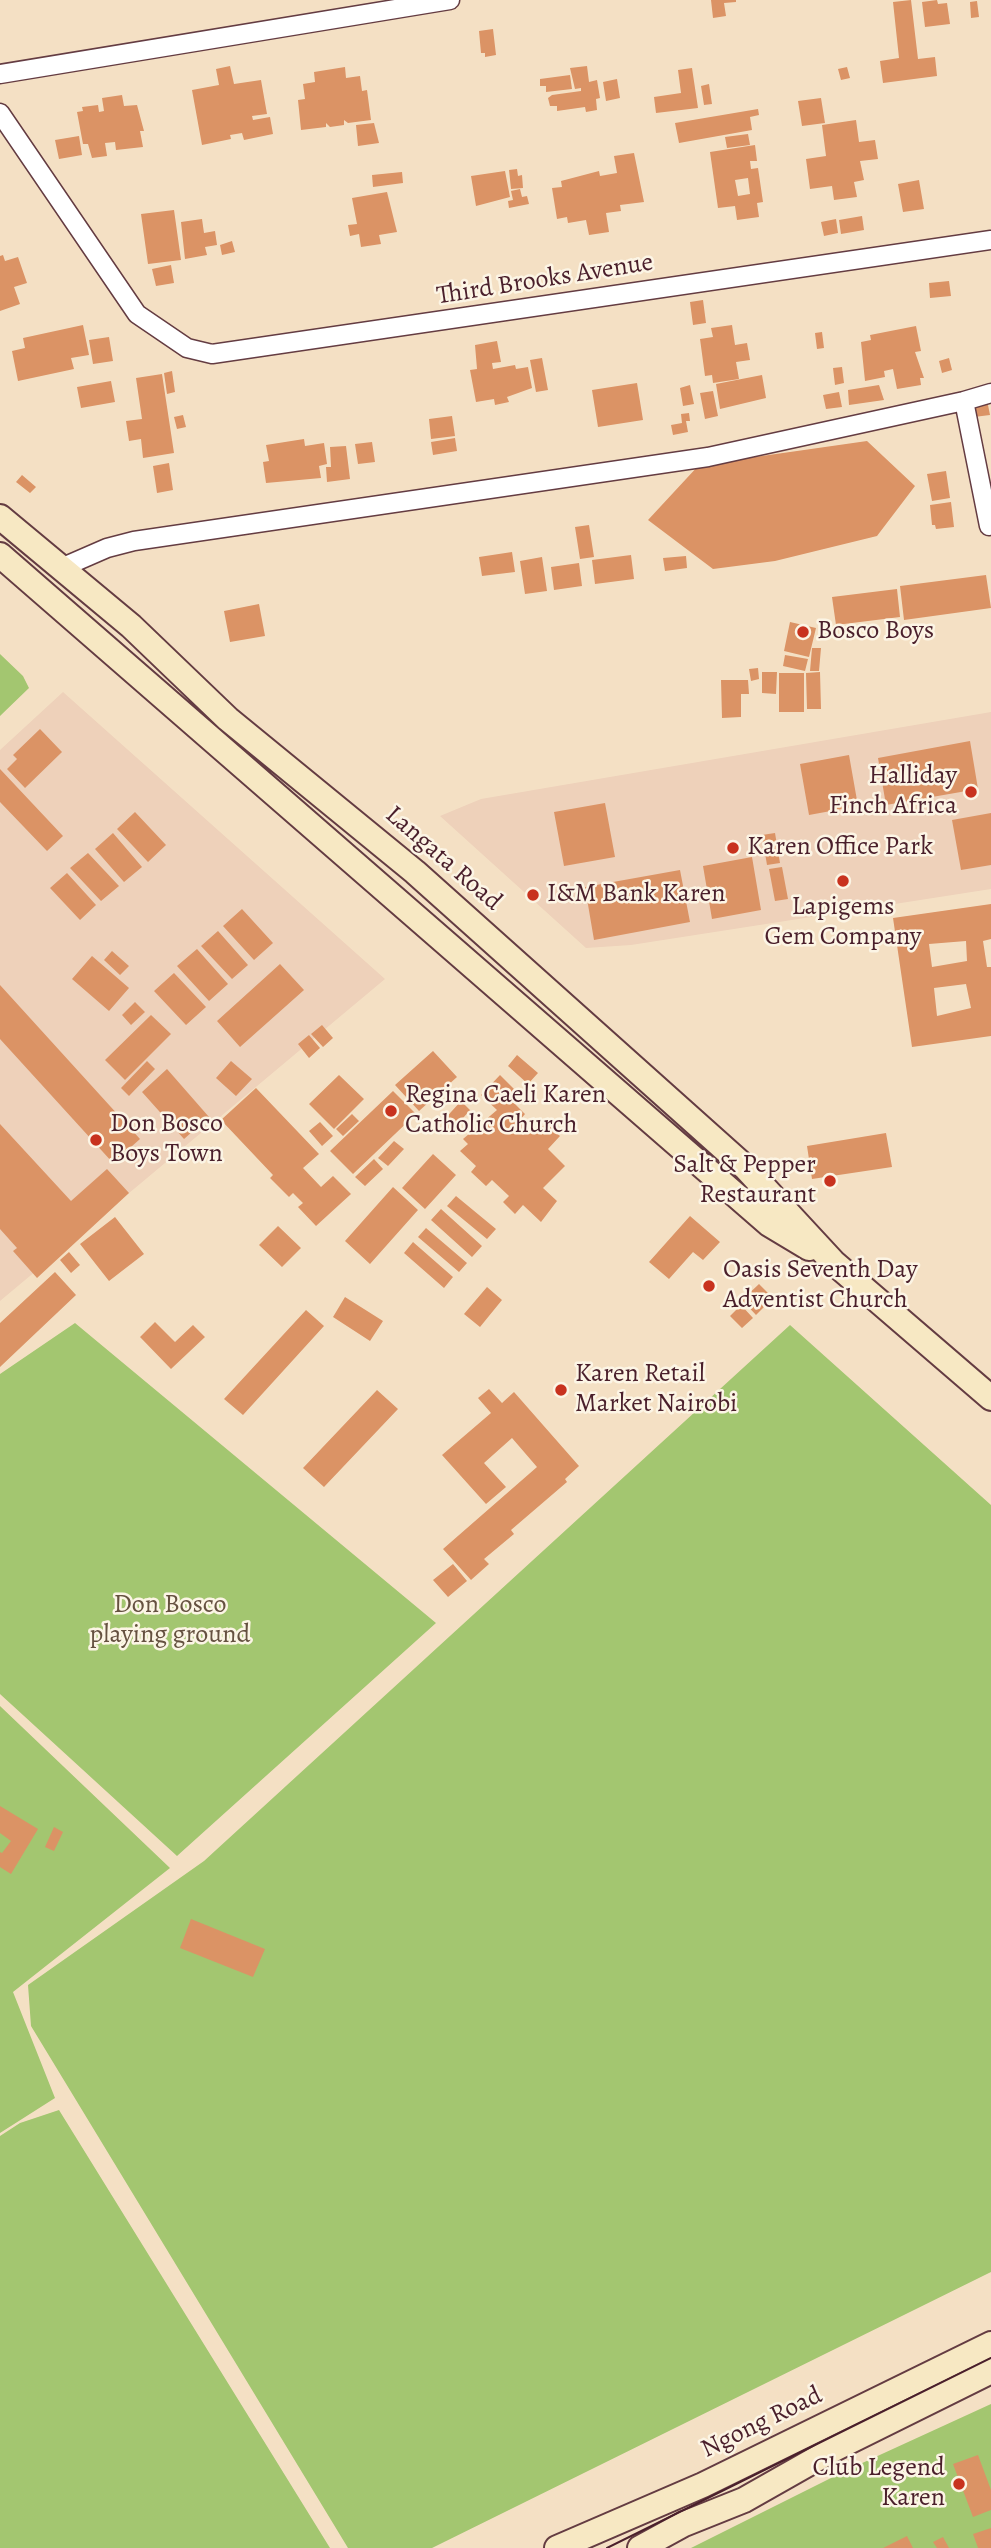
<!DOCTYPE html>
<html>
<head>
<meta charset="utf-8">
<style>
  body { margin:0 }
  canvas { display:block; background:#f4e0c4 }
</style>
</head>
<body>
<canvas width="991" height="2548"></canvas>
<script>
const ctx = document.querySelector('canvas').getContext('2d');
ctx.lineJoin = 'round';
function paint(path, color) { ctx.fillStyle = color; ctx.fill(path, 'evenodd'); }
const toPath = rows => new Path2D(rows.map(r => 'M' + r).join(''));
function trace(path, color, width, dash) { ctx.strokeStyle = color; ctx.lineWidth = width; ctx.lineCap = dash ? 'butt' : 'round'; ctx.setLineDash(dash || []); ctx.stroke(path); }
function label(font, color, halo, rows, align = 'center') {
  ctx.font = font + ' Alegreya,serif'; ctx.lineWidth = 5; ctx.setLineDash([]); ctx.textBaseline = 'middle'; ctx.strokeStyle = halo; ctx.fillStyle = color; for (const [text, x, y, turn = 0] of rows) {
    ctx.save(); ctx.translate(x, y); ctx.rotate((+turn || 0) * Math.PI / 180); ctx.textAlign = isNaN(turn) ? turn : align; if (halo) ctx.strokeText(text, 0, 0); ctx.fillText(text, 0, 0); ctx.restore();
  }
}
paint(toPath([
  [63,692,385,979,0,1301,0,750],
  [991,712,991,889,631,945,586,948,440,816,481,799]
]), '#eed1ba');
paint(toPath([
  [0,654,23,676,29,688,0,716],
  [75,1323,436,1623,177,1856,0,1694,0,1374],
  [790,1325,991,1505,991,2272,432,2548,348,2548,31,2026,28,1985,204,1861],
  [0,1706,170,1868,13,1992,55,2098,0,2133],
  [59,2110,330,2548,0,2548,0,2136,20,2123],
  [991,2404,991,2548,691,2548,847,2470]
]), '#a3c670');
paint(toPath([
  [711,0,736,0,736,2,724,3,726,16,713,18],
  [911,0,918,59,935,57,937,76,883,83,880,61,899,58,893,2],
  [937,0,938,4,947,3,950,24,925,27,922,2],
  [977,1,979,17,971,18,970,2],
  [493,29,496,55,485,57,485,53,481,53,479,31],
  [230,66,234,84,261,80,267,114,252,116,253,120,270,117,273,134,244,140,242,133,230,135,231,139,202,145,192,90,219,85,216,69],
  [587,66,589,82,597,80,600,98,596,99,597,110,586,112,585,107,557,111,557,106,550,106,548,98,552,95,581,91,581,88,575,89,570,68],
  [345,67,346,78,360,76,362,91,367,90,371,120,348,123,344,120,344,125,330,127,326,123,326,127,301,130,298,100,305,99,303,84,315,82,314,72],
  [847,67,850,78,841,80,838,69],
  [692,68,698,108,656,113,654,97,681,93,678,70],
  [570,75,572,89,546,92,546,86,540,86,540,79],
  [617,79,620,98,606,101,603,82],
  [709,84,712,104,704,105,701,86],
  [122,95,124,106,137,105,144,131,140,131,143,147,116,150,115,142,105,143,107,156,92,158,88,144,83,144,77,112,83,111,82,107,98,105,99,112,104,111,102,98],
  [821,98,825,123,802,126,798,101],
  [758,109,759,115,750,117,752,130,679,143,675,123],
  [856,120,859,142,875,140,878,159,860,161,864,180,854,182,857,197,834,200,832,186,810,189,806,159,826,156,822,125],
  [374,123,379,143,358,146,356,125],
  [748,134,750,145,727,148,725,137],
  [79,136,82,155,59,159,55,140],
  [755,145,757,161,750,161,751,169,758,168,763,202,757,203,759,217,737,220,735,206,718,208,710,152],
  [748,178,750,194,738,196,735,180],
  [634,153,644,202,620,205,621,211,606,213,609,232,589,235,586,220,568,223,567,217,557,219,552,188,562,187,561,181,599,171,600,176,617,173,614,156],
  [517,169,518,176,522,175,523,188,511,189,509,170],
  [505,171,510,197,476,206,471,176],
  [402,172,403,183,373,187,372,175],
  [919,180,924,209,903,212,898,184],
  [520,189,522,197,527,196,529,204,509,208,508,201,513,200,511,191],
  [387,192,397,232,379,235,381,244,361,247,359,234,350,236,348,225,357,224,352,198],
  [174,210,181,260,148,264,141,214],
  [862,216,864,230,841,234,839,220],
  [202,219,204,233,215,231,217,245,205,247,207,255,185,259,181,222],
  [836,219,838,233,824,236,821,222],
  [232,241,235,252,222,255,220,245],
  [3,255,5,261,18,257,27,283,14,287,20,304,0,311,0,256],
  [171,265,174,283,156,286,152,269],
  [949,281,951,296,930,298,929,283],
  [703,300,706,323,693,325,690,302],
  [83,325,89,355,71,358,74,369,18,381,12,351,25,348,23,338],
  [732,325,735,345,747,343,750,360,736,362,739,379,713,383,712,375,705,376,700,339,713,337,711,328],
  [916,326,921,351,915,352,924,378,920,378,921,385,897,389,893,369,884,371,885,377,865,381,861,342,871,340,870,335],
  [822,332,824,348,817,349,815,333],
  [109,337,113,361,93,364,89,340],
  [497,341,501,362,492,363,493,369,515,365,516,369,528,367,532,388,507,397,509,402,495,405,494,399,476,402,470,370,477,369,475,345],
  [542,358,548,390,536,392,530,360],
  [949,358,952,370,942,373,939,361],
  [842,367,844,383,835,385,833,368],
  [172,371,175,392,167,394,164,373],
  [162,374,174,453,143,458,141,439,129,441,126,421,142,419,136,378],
  [762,375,766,398,720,409,716,384],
  [111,381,115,402,81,408,77,387],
  [637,383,643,420,598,427,592,390],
  [690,385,694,404,683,406,680,388],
  [879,385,884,400,849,405,848,390],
  [713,391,718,416,705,419,700,393],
  [839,392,842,407,826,409,823,395],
  [987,400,990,415,974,417,972,403],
  [689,413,690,421,686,421,688,432,673,435,671,425,682,423,681,414],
  [183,415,186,427,177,429,174,417],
  [452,416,455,436,431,439,429,419],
  [455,438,457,451,433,455,431,442],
  [304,439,305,446,324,443,327,464,319,466,321,478,266,483,263,462,269,461,266,445],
  [867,441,915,486,877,536,775,561,713,569,648,520,699,465],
  [372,442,375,462,358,464,355,444],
  [346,446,350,479,327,482,326,467,331,467,330,447],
  [169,463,173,490,157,493,153,466],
  [946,471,950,498,932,501,927,474],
  [22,475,36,487,30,493,16,482],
  [951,502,954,527,936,529,935,525,932,525,930,505],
  [589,525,594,557,580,559,575,527],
  [512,552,515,572,482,576,479,557],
  [631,555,634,579,595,584,592,560],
  [686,556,687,568,665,571,663,558],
  [542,557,547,591,525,594,520,561],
  [579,563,582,586,554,590,551,567],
  [986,575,991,608,904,620,900,586],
  [897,589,900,617,836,625,832,597],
  [259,604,265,636,230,642,224,611],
  [790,622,816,628,809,657,784,651],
  [812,648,821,648,819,671,810,671],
  [785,655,808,659,805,671,783,666],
  [758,668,759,679,751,681,749,669],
  [762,672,777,672,776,694,762,693],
  [820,672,821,709,807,709,806,673],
  [779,673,804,673,804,712,779,712],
  [721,680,748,680,749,694,741,694,741,717,722,718],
  [40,729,62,752,25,788,7,769,17,759,13,755],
  [970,741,978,789,886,805,878,758],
  [849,755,858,806,809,815,800,764],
  [0,769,63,836,47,851,0,802],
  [605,803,615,857,564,866,554,812],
  [135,812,166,845,148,862,117,829],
  [991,813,991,865,961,870,952,820],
  [113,833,142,867,124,882,95,849],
  [775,833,780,863,767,865,762,835],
  [88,853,119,886,101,901,70,868],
  [752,857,761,910,712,919,703,866],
  [782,867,788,899,775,901,769,869],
  [680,870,690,922,594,940,585,887],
  [67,873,96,905,80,920,50,888],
  [991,904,991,939,983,941,987,967,991,967,991,1036,912,1047,893,918],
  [966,941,967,961,932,967,929,944],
  [966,984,971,1008,937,1016,934,988],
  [242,909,273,943,254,960,223,926],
  [218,931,248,965,232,979,201,946],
  [197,949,228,984,209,1001,177,966],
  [112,951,129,966,120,975,104,960],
  [92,956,129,988,109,1011,72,979],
  [280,964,304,990,240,1047,217,1021],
  [174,973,206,1007,186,1025,154,991],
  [0,985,140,1139,113,1163,0,1039],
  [135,1002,145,1012,131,1025,122,1015],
  [151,1015,171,1034,125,1080,105,1060],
  [322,1025,333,1038,323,1047,311,1034],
  [309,1035,320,1048,309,1058,298,1044],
  [433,1051,457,1077,419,1111,395,1085],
  [517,1055,538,1073,528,1084,508,1066],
  [147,1061,155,1069,129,1096,121,1088],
  [231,1061,252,1079,236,1096,216,1078],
  [167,1069,209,1117,184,1139,142,1092],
  [339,1075,364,1099,334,1129,309,1104],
  [500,1075,519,1094,512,1101,525,1114,520,1120,535,1134,546,1123,560,1136,548,1149,565,1166,543,1188,557,1201,541,1222,523,1205,515,1214,503,1202,509,1196,492,1180,486,1186,471,1172,476,1166,460,1151,468,1144,463,1139,497,1110,481,1095],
  [256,1088,319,1154,303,1168,321,1187,333,1176,351,1194,316,1226,298,1207,303,1203,293,1193,289,1197,270,1178,273,1175,221,1120],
  [393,1091,416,1114,353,1174,330,1151],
  [461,1101,470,1110,451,1132,441,1123],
  [352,1114,359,1121,343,1136,336,1129],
  [320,1122,333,1136,322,1146,309,1131],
  [0,1124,71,1201,107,1169,129,1193,37,1278,13,1251,17,1248,0,1229],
  [886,1133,892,1167,812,1179,807,1146],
  [394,1141,404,1149,388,1166,378,1158],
  [433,1154,456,1175,425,1209,402,1188],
  [374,1159,383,1169,365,1186,355,1177],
  [393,1187,418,1210,370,1264,345,1241],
  [456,1196,496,1229,487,1239,447,1206],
  [441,1209,482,1246,472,1257,431,1220],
  [690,1216,720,1242,703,1260,693,1252,669,1279,649,1262],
  [115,1217,144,1254,109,1281,80,1244],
  [278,1226,301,1248,282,1267,259,1245],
  [426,1228,467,1263,459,1272,418,1237],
  [413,1242,453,1277,444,1288,404,1253],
  [69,1252,80,1265,71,1273,60,1260],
  [55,1272,76,1295,0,1367,0,1323],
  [759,1284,773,1298,756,1315,742,1300],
  [487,1287,502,1300,480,1327,464,1314],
  [345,1297,383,1321,370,1341,333,1317],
  [741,1305,753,1318,742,1328,730,1316],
  [306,1310,324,1326,243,1415,224,1399],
  [155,1322,175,1342,193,1325,205,1337,171,1369,140,1337],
  [489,1389,502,1403,514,1392,579,1466,565,1479,567,1482,511,1530,514,1534,484,1559,489,1564,471,1580,443,1549,537,1467,512,1438,484,1463,506,1487,486,1504,442,1455,491,1413,478,1398],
  [377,1390,398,1409,324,1487,303,1468],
  [453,1564,467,1581,448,1597,433,1580],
  [0,1806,38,1829,11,1874,0,1867,0,1852,2,1853,11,1841,0,1833],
  [54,1827,63,1832,54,1851,45,1847],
  [191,1919,265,1949,253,1977,180,1948],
  [978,2455,991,2490,991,2510,973,2517,953,2464],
  [991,2528,991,2548,978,2548,973,2534],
  [907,2536,913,2548,883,2548],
  [943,2537,949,2548,937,2548,933,2542]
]), '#db9365');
const street = toPath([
  [0,74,450,0],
  [0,113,137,314,187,348,212,354,991,240],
  [964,401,991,393],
  [61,568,107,548,134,541,708,457,964,401,989,526]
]);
const secondary = toPath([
  [0,517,131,626,228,719,415,872,746,1168,833,1262,991,1398],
  [0,555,769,1224,809,1248],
  [557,2548,703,2485,991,2344],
  [640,2548,684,2524,744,2500,834,2449,991,2371]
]);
trace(street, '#643c42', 21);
trace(secondary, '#643c42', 28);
trace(street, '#fff', 18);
trace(secondary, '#f7e8c3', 24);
trace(toPath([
  [607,2548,991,2358]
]), '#4a1f2b', 2);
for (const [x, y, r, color] of [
  [803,632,7,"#c8321e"],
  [971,792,7,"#c8321e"],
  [733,848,7,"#c8321e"],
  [843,881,7,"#c8321e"],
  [533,895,7,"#c8321e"],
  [391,1111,7,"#c8321e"],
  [96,1140,7,"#c8321e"],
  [830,1181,7,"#c8321e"],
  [709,1286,7,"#c8321e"],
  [561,1390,7,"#c8321e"],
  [959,2484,7,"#c8321e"]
]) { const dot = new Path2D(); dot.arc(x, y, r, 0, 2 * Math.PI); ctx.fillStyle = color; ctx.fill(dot); trace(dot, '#fcf5e5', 2.5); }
label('26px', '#4a1f2b', '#fcf5e5', [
  ["Third Brooks Avenue",545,280,-9],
  ["Langata Road",443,859,41],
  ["Ngong Road",762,2423,-26]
]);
label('26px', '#4a1f2b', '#fcf5e5', [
  ["Bosco Boys",817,632],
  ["Halliday",957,777,"right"],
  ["Finch Africa",957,807,"right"],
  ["Karen Office Park",747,848],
  ["I&M Bank Karen",547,895],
  ["Lapigems",843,908,"center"],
  ["Gem Company",843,938,"center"],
  ["Regina Caeli Karen",405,1096],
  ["Catholic Church",405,1126],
  ["Don Bosco",110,1125],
  ["Boys Town",110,1155],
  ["Salt & Pepper",816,1166,"right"],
  ["Restaurant",816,1196,"right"],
  ["Oasis Seventh Day",723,1271],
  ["Adventist Church",723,1301],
  ["Karen Retail",575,1375],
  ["Market Nairobi",575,1405],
  ["Club Legend",945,2469,"right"],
  ["Karen",945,2499,"right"]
], 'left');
label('26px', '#655140', '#fcf5e5', [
  ["Don Bosco",170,1606],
  ["playing ground",170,1636]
]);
</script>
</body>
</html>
